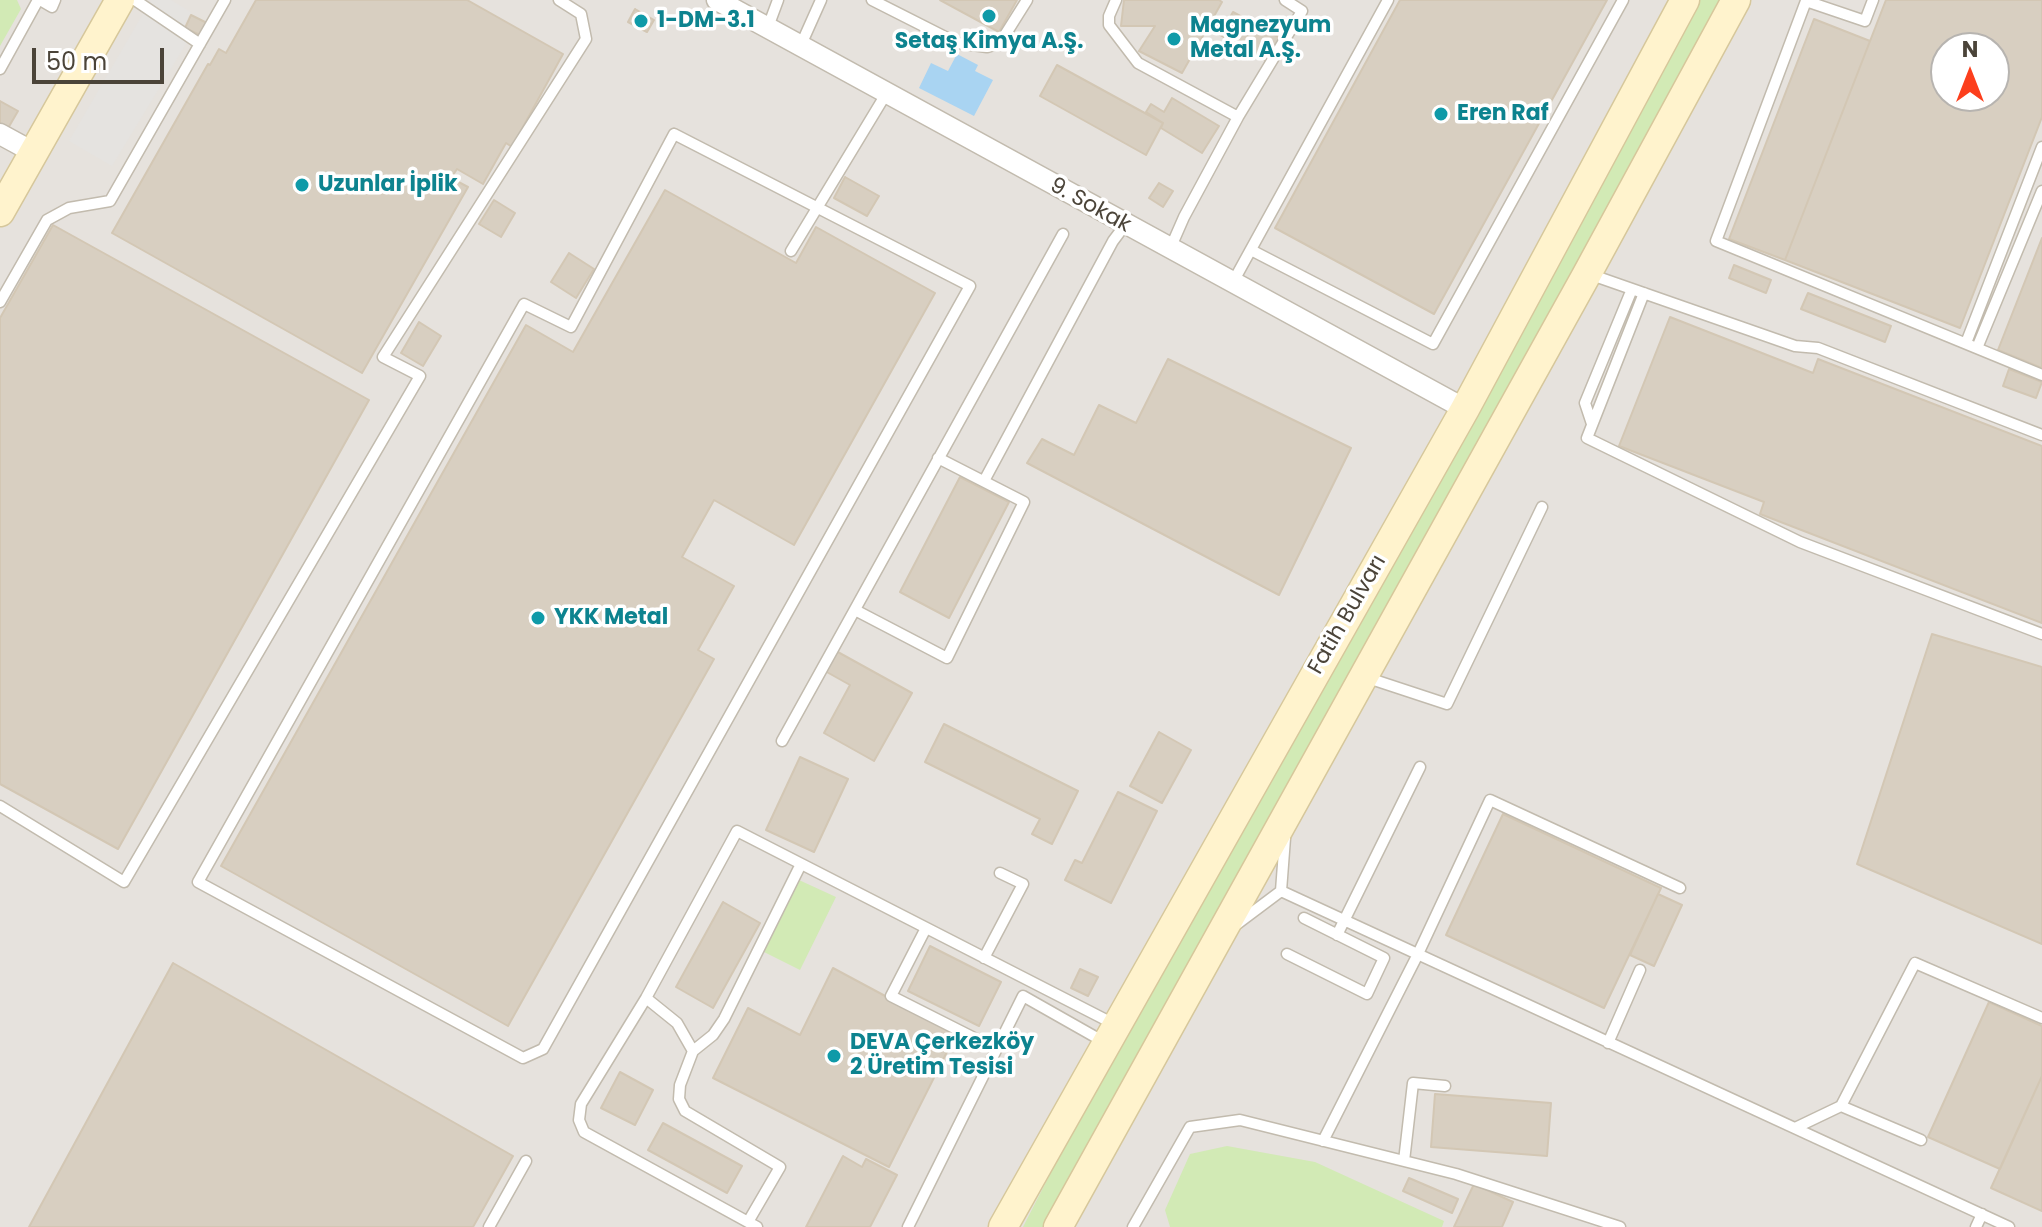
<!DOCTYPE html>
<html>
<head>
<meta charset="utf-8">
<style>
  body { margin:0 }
  #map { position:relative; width:2042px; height:1227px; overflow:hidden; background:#f6f3ec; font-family:Poppins,sans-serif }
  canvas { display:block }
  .north { position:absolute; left:1930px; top:32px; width:80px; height:80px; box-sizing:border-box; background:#fff; border:2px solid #b7b4b0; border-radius:50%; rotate:0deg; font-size:22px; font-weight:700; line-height:32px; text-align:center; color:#4b4439 }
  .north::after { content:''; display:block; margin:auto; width:28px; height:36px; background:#fc3f1d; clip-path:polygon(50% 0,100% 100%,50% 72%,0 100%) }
  .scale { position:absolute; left:32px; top:48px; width:132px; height:36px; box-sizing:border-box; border:4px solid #4b4439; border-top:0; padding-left:10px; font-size:24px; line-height:28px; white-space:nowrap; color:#4b4439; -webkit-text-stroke:6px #fff; paint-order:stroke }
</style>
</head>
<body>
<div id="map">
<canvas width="2042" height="1227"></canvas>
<div class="north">N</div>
<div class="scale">50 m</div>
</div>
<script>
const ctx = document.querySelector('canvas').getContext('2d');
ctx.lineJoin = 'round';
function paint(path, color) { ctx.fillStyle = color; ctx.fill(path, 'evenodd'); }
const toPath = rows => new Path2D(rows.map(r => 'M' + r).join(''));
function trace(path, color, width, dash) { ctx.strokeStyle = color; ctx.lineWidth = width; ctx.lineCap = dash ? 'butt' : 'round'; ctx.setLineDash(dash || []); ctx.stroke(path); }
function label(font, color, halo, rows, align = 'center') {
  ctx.font = font + ' Poppins,sans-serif'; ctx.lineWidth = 7; ctx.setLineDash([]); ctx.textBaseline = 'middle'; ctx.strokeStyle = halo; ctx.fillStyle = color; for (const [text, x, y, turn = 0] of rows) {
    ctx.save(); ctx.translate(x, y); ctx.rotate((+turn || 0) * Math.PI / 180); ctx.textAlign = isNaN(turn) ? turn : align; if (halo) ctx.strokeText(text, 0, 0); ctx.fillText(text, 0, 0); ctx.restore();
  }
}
paint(toPath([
  [0,0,2042,0,2042,1227,0,1227],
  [1946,48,1994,48,1994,96,1946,96]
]), '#e6e2dd');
paint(toPath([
  [0,0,17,0,21,9,0,46],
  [1700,0,1728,0,1048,1227,1023,1227,1128,1022],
  [799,880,836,897,800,970,764,952],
  [1227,1146,1315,1162,1444,1221,1442,1227,1170,1227,1165,1210,1190,1154]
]), '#d2eab5');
paint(toPath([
  [151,0,171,0,191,12,183,29,192,34,112,166,69,141]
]), '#e5e3e0');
paint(toPath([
  [957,54,978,65,975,71,993,80,974,116,919,88,931,63,948,71]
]), '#a9d4f2');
const building = toPath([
  [256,0,467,0,563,54,512,147,506,143,483,184,457,169,451,178,468,187,362,373,112,233,208,64,210,65,219,49,226,53,256,0],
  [940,0,1017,0,999,32,940,0],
  [1124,0,1219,0,1222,2,1182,73,1139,51,1155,26,1121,26,1124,0],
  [1400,0,1607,0,1434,314,1275,228,1400,0],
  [1886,0,2042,0,2042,117,1960,328,1785,260,1886,0],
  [1946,48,1994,48,1994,96,1946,96,1946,48],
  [635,9,654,20,647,32,628,22,635,9],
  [1233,12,1282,39,1268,62,1220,35,1233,12],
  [191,15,207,23,200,35,185,28,191,15],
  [1814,19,1870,41,1785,260,1729,239,1814,19],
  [1057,65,1163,123,1146,155,1040,96,1057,65],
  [1172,98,1219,126,1202,153,1161,128,1163,123,1146,112,1151,104,1164,112,1172,98],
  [0,101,18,111,7,130,0,134,0,101],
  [845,177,879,196,867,216,834,198,845,177],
  [1159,183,1173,191,1163,207,1149,198,1159,183],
  [665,190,796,263,816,227,935,293,794,545,714,500,682,557,734,586,698,650,714,659,508,1026,221,866,526,325,573,352,665,190],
  [494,200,515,213,501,237,479,224,494,200],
  [53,225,369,400,118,849,0,784,0,318,53,225],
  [2042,238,2042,368,1998,350,2042,238],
  [569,253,594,269,576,298,551,282,569,253],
  [1734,265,1771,280,1766,293,1729,278,1734,265],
  [1808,293,1891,326,1885,342,1801,309,1808,293],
  [1670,317,1813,373,1818,359,2042,446,2042,623,1760,514,1764,502,1619,446,1670,317],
  [419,322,441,336,423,366,401,353,419,322],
  [1168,359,1351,448,1279,595,1027,463,1042,439,1074,455,1099,405,1136,423,1168,359],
  [2009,369,2042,382,2036,398,2003,386,2009,369],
  [960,477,1009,502,949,618,900,592,960,477],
  [1932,634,2042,667,2042,944,1857,864,1932,634],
  [836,651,912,693,874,761,824,733,850,685,825,671,836,651],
  [944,724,1078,791,1052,844,1032,834,1040,819,925,762,944,724],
  [1159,732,1191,750,1162,803,1130,786,1159,732],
  [800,757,848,779,814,852,766,830,800,757],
  [1118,792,1157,811,1111,903,1065,880,1075,860,1082,863,1118,792],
  [1503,814,1661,888,1604,1008,1446,935,1503,814],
  [1658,894,1682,905,1654,966,1630,955,1658,894],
  [723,902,760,923,713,1008,676,987,723,902],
  [930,946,1001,982,979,1026,908,991,930,946],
  [173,963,513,1156,473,1227,29,1227,173,963],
  [833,968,956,1034,889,1167,713,1078,748,1008,800,1035,833,968],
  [1080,969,1098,977,1088,996,1071,988,1080,969],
  [1989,1002,2042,1026,2042,1076,2000,1169,1928,1137,1989,1002],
  [620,1072,653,1090,635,1125,601,1108,620,1072],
  [2042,1076,2042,1211,1991,1188,2042,1076],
  [1435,1094,1551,1103,1547,1156,1431,1147,1435,1094],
  [663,1123,742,1166,727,1193,648,1150,663,1123],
  [843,1156,862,1167,866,1159,897,1175,870,1227,806,1227,843,1156],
  [1409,1178,1458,1199,1452,1213,1403,1191,1409,1178],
  [1474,1184,1513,1202,1502,1227,1454,1227,1474,1184]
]);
paint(building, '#d8cfc1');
trace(building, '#d3c7b4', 2);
const lane = toPath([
  [40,0,52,7,55,0],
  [135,0,200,44],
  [872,0,957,43,987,47,1000,43,1027,0],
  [1116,0,1109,16,1109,25,1138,63,1238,117],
  [1873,0,1865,21,1806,1,1716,241,2042,375],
  [768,27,778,0],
  [800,47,821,0],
  [0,69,38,0],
  [674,134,970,286,543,1049,523,1058,198,882,524,304,571,327,674,134],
  [1170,249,1184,217,1238,117,1302,11,1285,0],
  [1251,250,1433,344,1623,0],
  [791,251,886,94],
  [1589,274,1795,346,1818,348,2042,435],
  [1233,282,1388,0],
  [1644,293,1587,438,1800,542,2042,634],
  [0,302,47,220,69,208,110,201,225,0],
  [1966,343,2042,147],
  [1977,348,2042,191],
  [1592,424,1585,403,1632,289],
  [984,481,1113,241,1125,225],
  [855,610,947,658,1024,502,938,458],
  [1365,677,1447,704,1542,507],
  [782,741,1063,234],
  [0,806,124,882,420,376,383,357,586,39,581,14,559,0],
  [1281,891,2009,1227],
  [1237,924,1281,891,1285,838],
  [926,928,891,996,996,1049],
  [1337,935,1420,767],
  [1287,954,1367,994,1384,958,1304,918],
  [984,958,1023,884,1000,873],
  [646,998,677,1023,693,1051,680,1085,679,1099,685,1111,780,1167,748,1222],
  [1608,1043,1640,970],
  [693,1051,713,1035,724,1019,801,864],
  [1841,1106,1915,963,2042,1018],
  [1795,1128,1841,1106,1921,1140],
  [1323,1141,1417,956,1490,800,1680,888],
  [1404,1161,1413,1083,1445,1086],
  [489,1227,526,1161],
  [757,1227,584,1132,579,1120,581,1104,646,998,737,831,1114,1024],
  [908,1227,1023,996,1106,1043],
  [1133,1227,1190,1127,1240,1120,1456,1174,1620,1227],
  [1976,1227,1982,1214]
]);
const street = toPath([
  [717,0,1465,409],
  [0,134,33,152]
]);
const secondary = toPath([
  [0,212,120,0],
  [1003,1227,1465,409,1685,0],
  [1058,1227,1587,274,1736,0]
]);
trace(lane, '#c2bbae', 13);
trace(street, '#c2bbae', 23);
trace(secondary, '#d6c79b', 31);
trace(lane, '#fff', 10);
trace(street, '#fff', 20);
trace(secondary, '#fff3cd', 28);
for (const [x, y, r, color] of [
  [989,16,8,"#0f9aa8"],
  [641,21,8,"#0f9aa8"],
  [1174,39,8,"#0f9aa8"],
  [1441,114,8,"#0f9aa8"],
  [302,185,8,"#0f9aa8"],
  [538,618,8,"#0f9aa8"],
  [834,1056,8,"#0f9aa8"]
]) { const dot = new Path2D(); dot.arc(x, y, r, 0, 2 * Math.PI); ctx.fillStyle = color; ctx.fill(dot); trace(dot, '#fff', 3); }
label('bold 22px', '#0d838f', '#fff', [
  ["1-DM-3.1",657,21],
  ["Magnezyum",1190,26],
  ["Metal A.Ş.",1190,51],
  ["Setaş Kimya A.Ş.",989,42,"center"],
  ["Eren Raf",1457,114],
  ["Uzunlar İplik",318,185],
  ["YKK Metal",554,618],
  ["DEVA Çerkezköy",850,1043],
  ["2 Üretim Tesisi",850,1068]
], 'left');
label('22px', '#4b4439', '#fff', [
  ["9. Sokak",1090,206,29],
  ["Fatih Bulvarı",1348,615,-60]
]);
</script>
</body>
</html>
